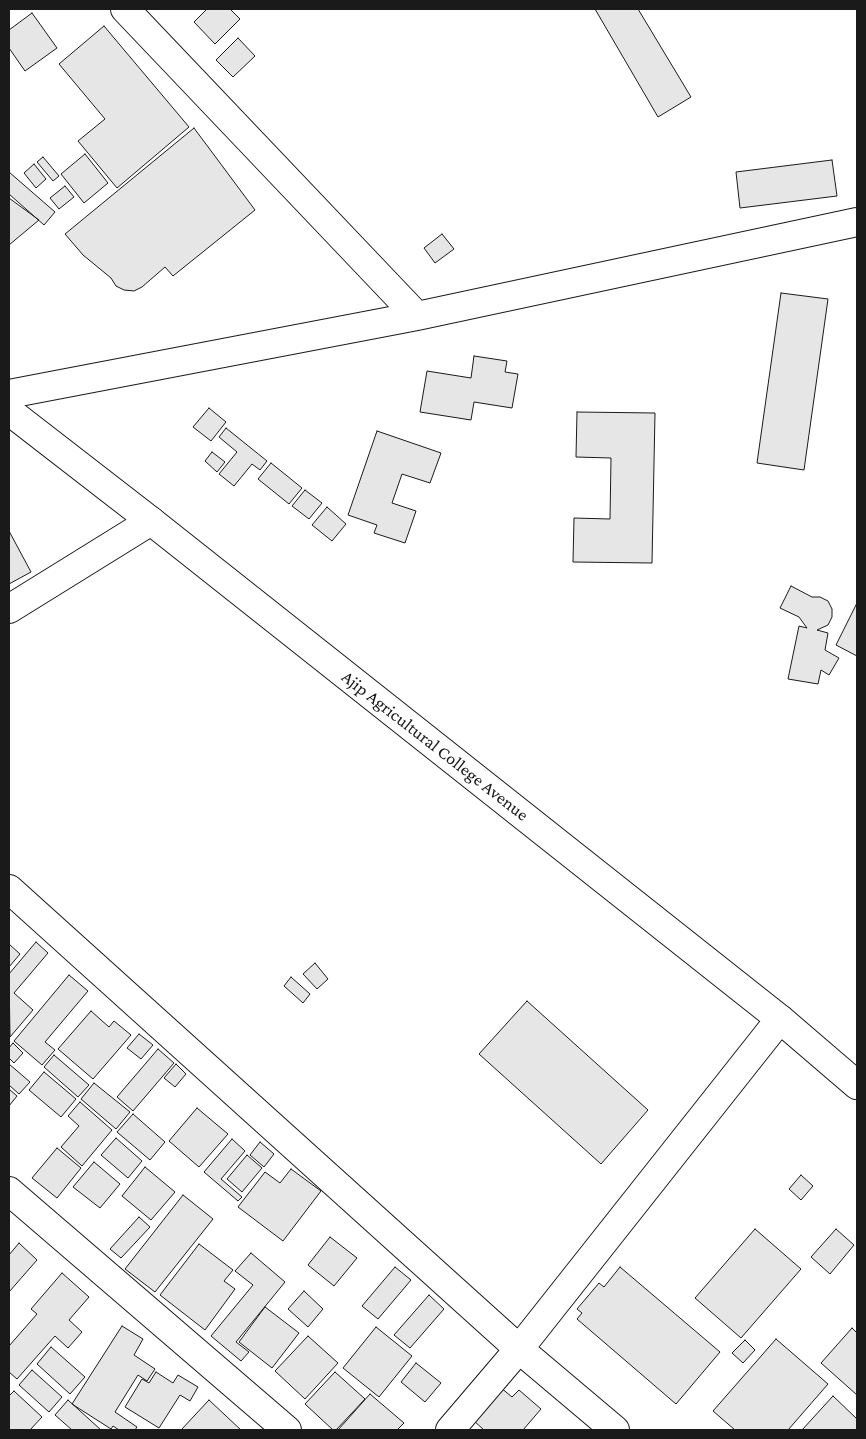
<!DOCTYPE html>
<html>
<head>
<meta charset="utf-8">
<style>
  body { margin:0 }
  #map { position:relative; width:866px; height:1439px; overflow:hidden; background:#fff; font-family:"Crimson Pro",serif }
  canvas { display:block }
  .frame { position:absolute; inset:0; border:10px solid #1a1a1a; pointer-events:none }
</style>
</head>
<body>
<div id="map">
<canvas width="866" height="1439"></canvas>
<div class="frame"></div>
</div>
<script>
const ctx = document.querySelector('canvas').getContext('2d');
ctx.lineJoin = 'round';
function paint(path, color) { ctx.fillStyle = color; ctx.fill(path, 'evenodd'); }
const toPath = rows => new Path2D(rows.map(r => 'M' + r).join(''));
function trace(path, color, width, dash) { ctx.strokeStyle = color; ctx.lineWidth = width; ctx.lineCap = dash ? 'butt' : 'round'; ctx.setLineDash(dash || []); ctx.stroke(path); }
function label(font, color, halo, rows, align = 'center') {
  ctx.font = font + ' "Crimson Pro",serif'; ctx.lineWidth = 4; ctx.setLineDash([]); ctx.textBaseline = 'middle'; ctx.strokeStyle = halo; ctx.fillStyle = color; for (const [text, x, y, turn = 0] of rows) {
    ctx.save(); ctx.translate(x, y); ctx.rotate((+turn || 0) * Math.PI / 180); ctx.textAlign = isNaN(turn) ? turn : align; if (halo) ctx.strokeText(text, 0, 0); ctx.fillText(text, 0, 0); ctx.restore();
  }
}
const building = toPath([
  [207,9,230,9,240,19,215,44,194,22,207,9],
  [595,9,638,9,691,97,658,117,595,9],
  [32,13,57,48,25,71,9,48,9,30,32,13],
  [104,26,189,127,117,188,78,141,105,119,59,64,104,26],
  [238,38,255,56,233,77,216,60,238,38],
  [194,128,255,210,173,276,165,267,142,287,134,291,124,290,116,286,111,278,83,255,65,234,194,128],
  [85,154,108,183,84,203,61,174,85,154],
  [43,157,59,176,53,181,37,162,43,157],
  [832,160,837,196,740,208,736,172,832,160],
  [34,164,46,179,36,188,24,173,34,164],
  [9,172,55,212,44,225,9,194,9,172],
  [65,186,74,197,59,209,50,198,65,186],
  [9,198,39,220,9,245,9,198],
  [442,234,454,249,435,263,424,248,442,234],
  [781,293,828,299,804,470,757,463,781,293],
  [474,356,507,361,505,372,518,374,512,408,474,402,471,420,420,412,427,371,471,378,474,356],
  [209,408,226,422,211,441,193,427,209,408],
  [577,412,655,413,652,563,573,562,574,518,610,519,611,458,576,457,577,412],
  [226,428,267,461,260,470,252,464,234,486,219,474,237,452,219,437,226,428],
  [377,431,441,453,430,483,402,474,392,503,416,511,405,543,374,533,377,525,348,515,377,431],
  [212,452,225,462,217,472,205,461,212,452],
  [271,463,302,488,289,504,258,479,271,463],
  [305,490,322,503,309,519,292,506,305,490],
  [327,507,346,524,332,541,312,525,327,507],
  [9,531,31,572,9,584,9,531],
  [791,586,812,597,820,597,828,601,832,609,832,617,828,625,817,630,828,633,825,650,839,658,829,675,821,670,818,684,788,679,799,626,807,628,799,617,780,608,791,586],
  [857,603,857,656,836,645,857,603],
  [36,942,48,953,14,993,33,1010,10,1037,9,974,36,942],
  [9,944,20,954,9,967,9,944],
  [315,963,328,979,317,989,303,974,315,963],
  [69,975,88,991,45,1042,55,1050,42,1065,14,1041,69,975],
  [291,977,310,994,303,1003,284,986,291,977],
  [527,1001,648,1110,601,1164,479,1054,527,1001],
  [91,1011,109,1027,114,1021,131,1035,93,1079,58,1049,91,1011],
  [139,1034,153,1045,141,1059,127,1048,139,1034],
  [13,1043,23,1053,14,1063,9,1058,9,1048,13,1043],
  [158,1049,174,1063,133,1111,117,1097,158,1049],
  [54,1055,89,1085,78,1097,44,1067,54,1055],
  [9,1064,30,1082,19,1094,9,1085,9,1064],
  [176,1064,186,1074,175,1087,164,1078,176,1064],
  [44,1072,76,1099,61,1117,29,1090,44,1072],
  [94,1083,130,1112,116,1129,81,1099,94,1083],
  [9,1089,17,1096,9,1106,9,1089],
  [80,1102,112,1130,82,1166,61,1147,79,1126,68,1116,80,1102],
  [197,1108,228,1134,199,1167,169,1141,197,1108],
  [133,1114,165,1142,150,1160,117,1132,133,1114],
  [116,1138,142,1161,128,1178,101,1155,116,1138],
  [232,1139,245,1151,221,1179,242,1197,238,1201,204,1172,232,1139],
  [260,1142,274,1154,264,1167,250,1155,260,1142],
  [57,1148,81,1168,57,1198,32,1178,57,1148],
  [247,1155,262,1168,242,1192,227,1179,247,1155],
  [94,1162,120,1184,100,1208,73,1187,94,1162],
  [145,1167,175,1192,151,1220,122,1196,145,1167],
  [291,1169,321,1191,283,1241,238,1207,265,1172,280,1183,291,1169],
  [801,1175,813,1186,801,1200,789,1189,801,1175],
  [183,1195,213,1219,155,1292,125,1269,183,1195],
  [139,1217,150,1227,121,1258,110,1249,139,1217],
  [755,1229,801,1269,741,1338,695,1298,755,1229],
  [836,1229,854,1245,830,1274,811,1257,836,1229],
  [330,1237,357,1258,334,1286,308,1265,330,1237],
  [19,1243,37,1260,9,1292,9,1255,19,1243],
  [199,1244,233,1270,224,1281,235,1289,205,1330,160,1295,199,1244],
  [251,1253,285,1282,236,1342,249,1352,241,1361,211,1336,253,1285,235,1271,251,1253],
  [395,1267,411,1280,378,1319,362,1306,395,1267],
  [620,1267,720,1352,676,1404,577,1319,582,1313,577,1309,599,1283,604,1287,620,1267],
  [62,1273,89,1297,69,1320,82,1332,68,1348,55,1336,17,1379,9,1372,9,1346,37,1314,31,1309,62,1273],
  [304,1291,323,1309,308,1327,288,1309,304,1291],
  [429,1295,444,1309,410,1348,394,1335,429,1295],
  [265,1307,299,1333,272,1368,239,1342,265,1307],
  [122,1326,143,1339,134,1355,155,1369,147,1381,138,1375,115,1412,137,1427,135,1430,119,1430,113,1426,111,1429,72,1404,122,1326],
  [376,1327,412,1356,379,1397,343,1368,376,1327],
  [852,1328,857,1333,857,1395,821,1363,852,1328],
  [308,1336,338,1363,305,1399,275,1371,308,1336],
  [776,1339,828,1384,788,1430,735,1430,713,1411,776,1339],
  [745,1340,755,1350,743,1363,732,1353,745,1340],
  [51,1347,85,1377,70,1394,37,1364,51,1347],
  [416,1363,441,1383,425,1402,401,1382,416,1363],
  [32,1370,62,1397,49,1412,19,1385,32,1370],
  [156,1372,173,1383,178,1375,198,1387,190,1401,180,1395,159,1428,125,1407,142,1379,149,1383,156,1372],
  [335,1372,365,1399,336,1430,333,1430,305,1404,335,1372],
  [500,1387,512,1397,519,1390,541,1409,523,1430,484,1430,473,1420,500,1387],
  [14,1391,42,1417,30,1430,9,1430,9,1396,14,1391],
  [370,1394,404,1423,397,1430,338,1430,370,1394],
  [833,1396,857,1419,857,1430,802,1430,833,1396],
  [68,1400,101,1430,72,1430,55,1415,68,1400],
  [209,1400,241,1430,181,1430,209,1400]
]);
paint(building, '#e6e6e6');
trace(building, '#1a1a1a', 1);
const minor = toPath([
  [125,9,417,316],
  [9,394,417,316,857,222],
  [9,609,151,521],
  [9,889,519,1349,615,1430],
  [9,1191,287,1430],
  [450,1430,519,1349,780,1019]
]);
const primary = toPath([
  [9,411,151,521,780,1019,857,1085]
]);
trace(minor, '#1a1a1a', 30);
trace(primary, '#1a1a1a', 30);
trace(minor, '#fff', 28);
trace(primary, '#fff', 28);
label('18px', '#1a1a1a', '#fff', [
  ["Ajip Agricultural College Avenue",435,746,38]
]);
</script>
</body>
</html>
